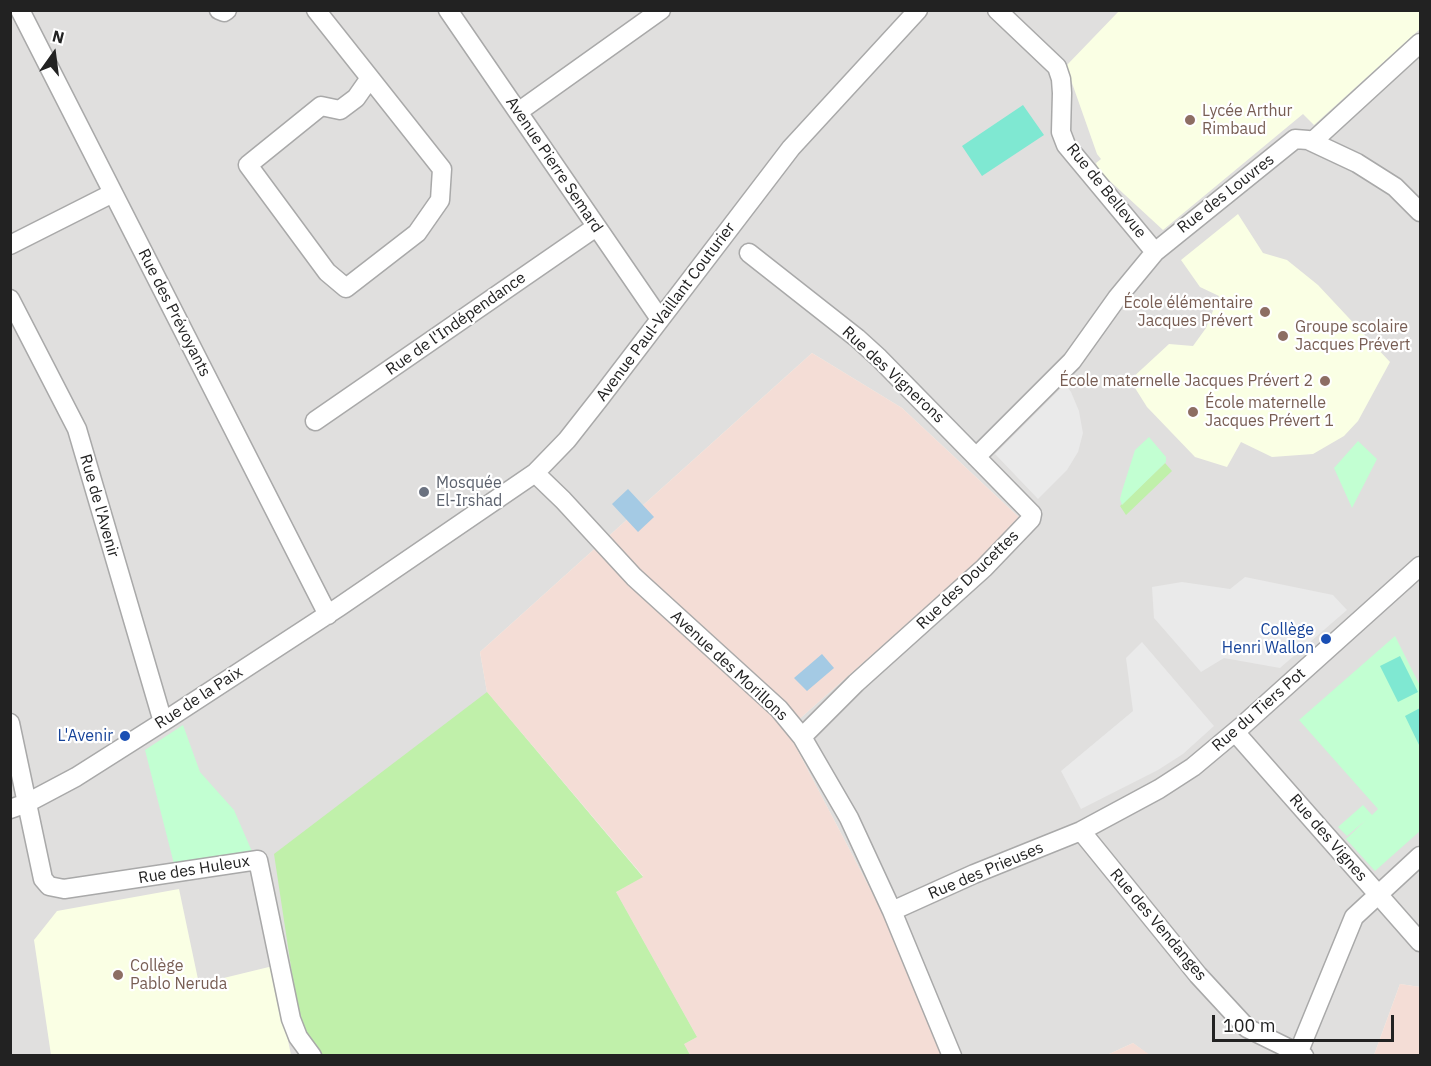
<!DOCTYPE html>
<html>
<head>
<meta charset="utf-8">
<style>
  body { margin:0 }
  #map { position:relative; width:1431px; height:1066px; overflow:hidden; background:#f3f1e8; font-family:"IBM Plex Sans",sans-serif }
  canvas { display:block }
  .frame { position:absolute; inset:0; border:12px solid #222; pointer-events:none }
  .north { position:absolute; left:24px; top:24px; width:60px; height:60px; -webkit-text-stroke:4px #fff; paint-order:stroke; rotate:14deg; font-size:16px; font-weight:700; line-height:24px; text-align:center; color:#222 }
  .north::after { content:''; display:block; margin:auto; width:21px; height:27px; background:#222; clip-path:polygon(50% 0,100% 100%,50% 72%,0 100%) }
  .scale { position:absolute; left:1212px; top:1015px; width:182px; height:27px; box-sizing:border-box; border:3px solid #222; border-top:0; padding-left:8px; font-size:18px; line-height:21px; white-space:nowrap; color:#222; -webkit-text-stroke:4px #fff; paint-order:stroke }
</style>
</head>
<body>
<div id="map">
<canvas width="1431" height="1066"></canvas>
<div class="frame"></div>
<div class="north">N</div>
<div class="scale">100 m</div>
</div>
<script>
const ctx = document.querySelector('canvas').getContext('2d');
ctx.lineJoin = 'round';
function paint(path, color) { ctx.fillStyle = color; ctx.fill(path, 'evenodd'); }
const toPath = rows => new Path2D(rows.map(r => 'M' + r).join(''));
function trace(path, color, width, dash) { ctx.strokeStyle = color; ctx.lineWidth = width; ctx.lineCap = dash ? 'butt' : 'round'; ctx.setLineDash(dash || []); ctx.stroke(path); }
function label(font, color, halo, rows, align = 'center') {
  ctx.font = font + ' "IBM Plex Sans",sans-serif'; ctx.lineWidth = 4.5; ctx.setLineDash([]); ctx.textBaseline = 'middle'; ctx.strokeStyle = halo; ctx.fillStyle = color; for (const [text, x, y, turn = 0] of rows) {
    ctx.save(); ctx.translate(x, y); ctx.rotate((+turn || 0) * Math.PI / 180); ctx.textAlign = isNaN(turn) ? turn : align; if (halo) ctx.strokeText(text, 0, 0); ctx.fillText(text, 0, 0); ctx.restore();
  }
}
paint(toPath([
  [10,11,1420,11,1420,987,1400,984,1374,1055,1150,1056,1133,1043,1107,1055,957,1055,787,730,1023,521,902,408,812,353,480,652,487,692,643,877,616,892,697,1037,684,1044,690,1055,11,1055]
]), '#e0dfde');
paint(toPath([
  [812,353,902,408,1023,521,787,730,957,1055,690,1055,684,1044,697,1037,616,892,643,876,487,692,480,652],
  [1400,984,1420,987,1420,1055,1374,1055],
  [1133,1043,1150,1055,1107,1055]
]), '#f4ddd6');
paint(toPath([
  [1119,11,1420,11,1420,29,1314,125,1303,114,1163,230,1099,171,1096,163,1101,159,1097,154,1066,66],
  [1238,214,1263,253,1287,260,1318,285,1390,362,1358,421,1344,436,1313,454,1272,457,1241,442,1227,467,1195,457,1147,407,1130,380,1169,344,1193,346,1206,328,1219,296,1200,287,1181,260],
  [179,889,199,984,273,966,291,1055,51,1055,34,940,57,911]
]), '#faffe4');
paint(toPath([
  [1165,463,1172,471,1126,515,1120,506],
  [487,692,643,877,616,892,697,1037,684,1044,690,1055,322,1055,317,1052,299,1020,274,854]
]), '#c0f0aa');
paint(toPath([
  [1149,437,1166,457,1166,462,1122,505,1120,499,1122,491,1135,450],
  [1358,441,1377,459,1352,508,1334,468],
  [1395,636,1420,686,1420,831,1375,871,1346,839,1366,820,1347,836,1338,827,1363,805,1372,815,1378,809,1299,720],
  [183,725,200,772,234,810,254,856,175,868,145,750]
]), '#c2ffd2');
paint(toPath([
  [1023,105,1044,135,982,176,962,146],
  [1400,656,1418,692,1398,702,1380,666],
  [1420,708,1420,747,1405,716]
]), '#7fe8d2');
paint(toPath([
  [1065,384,1071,392,1079,411,1083,433,1078,452,1067,470,1038,499,995,454],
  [1245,577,1333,595,1347,610,1280,668,1224,658,1201,672,1154,618,1152,587,1182,582,1230,589],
  [1142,642,1214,726,1183,754,1158,770,1081,809,1061,771,1133,711,1126,658]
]), '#eaeaea');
paint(toPath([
  [628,489,654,517,638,532,612,504],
  [822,654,834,668,807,691,794,678]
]), '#a4cae4');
const minor = toPath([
  [20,10,328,615],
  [219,10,224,12,227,10],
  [316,10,370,78,442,169,440,200,417,233,346,288,327,272,248,165,321,106,340,110,356,98,370,78],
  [448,10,660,319],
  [997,10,1057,67,1061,79,1062,93,1061,132,1066,145,1155,252],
  [518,112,661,10],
  [1312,142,1420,43],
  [10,245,113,193],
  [749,253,857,338,879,358,1032,514,1031,519,984,568,856,683,802,737],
  [10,299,77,429,163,722],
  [315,421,596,227],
  [976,457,1072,361,1117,298,1155,252,1295,139,1308,140,1357,163,1395,187,1420,212],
  [535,473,563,500,634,577,779,709,802,737,849,818,892,911,952,1056],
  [10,723,43,879,49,886,64,889,258,860,291,1019,298,1037,312,1056],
  [1235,732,1420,942],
  [10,809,27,803,76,777,169,718,339,607,535,473,567,440,600,398,791,148,918,10],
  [1081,831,1198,975,1247,1028,1304,1056],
  [892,911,974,874,1081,831,1159,789,1193,767,1242,726,1420,566],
  [1297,1056,1354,917,1420,856]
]);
trace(minor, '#a9a9a9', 21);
trace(minor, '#fff', 18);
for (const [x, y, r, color] of [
  [1190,120,6,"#8d6e63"],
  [1265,312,6,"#8d6e63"],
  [1283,336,6,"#8d6e63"],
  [1325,381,6,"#8d6e63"],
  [1193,412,6,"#8d6e63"],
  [424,492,6,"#6b7280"],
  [1326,639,6,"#1a4fb4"],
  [125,736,6,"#1a4fb4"],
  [118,975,6,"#8d6e63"]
]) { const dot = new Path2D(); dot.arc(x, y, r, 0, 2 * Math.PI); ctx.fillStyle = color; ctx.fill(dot); trace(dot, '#fff', 2); }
label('16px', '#785e54', '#fff', [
  ["Lycée Arthur",1202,111],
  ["Rimbaud",1202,129],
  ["École élémentaire",1253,303,"right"],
  ["Jacques Prévert",1253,321,"right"],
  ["Groupe scolaire",1295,327],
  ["Jacques Prévert",1295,345],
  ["École maternelle Jacques Prévert 2",1313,381,"right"],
  ["École maternelle",1205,403],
  ["Jacques Prévert 1",1205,421],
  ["Collège",130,966],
  ["Pablo Neruda",130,984]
], 'left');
label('16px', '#222', '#fff', [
  ["Avenue Pierre Semard",554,165,56],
  ["Rue de Bellevue",1106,191,51],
  ["Rue des Louvres",1226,194,-38],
  ["Avenue Paul-Vaillant Couturier",666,312,-53],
  ["Rue des Prévoyants",174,313,63],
  ["Rue de l'Indépendance",456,324,-35],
  ["Rue des Vignerons",893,375,43],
  ["Rue de l'Avenir",99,506,74],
  ["Rue des Doucettes",968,580,-44],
  ["Avenue des Morillons",729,666,43],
  ["Rue de la Paix",199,698,-33],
  ["Rue du Tiers Pot",1259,710,-41],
  ["Rue des Vignes",1328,838,49],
  ["Rue des Huleux",194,870,-9],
  ["Rue des Prieuses",986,871,-23],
  ["Rue des Vendanges",1158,925,50]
]);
label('16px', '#5b616d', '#fff', [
  ["Mosquée",436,483],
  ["El-Irshad",436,501]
], 'left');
label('16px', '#164399', '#fff', [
  ["Collège",1314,630],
  ["Henri Wallon",1314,648],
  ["L'Avenir",113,736]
], 'right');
</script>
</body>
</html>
